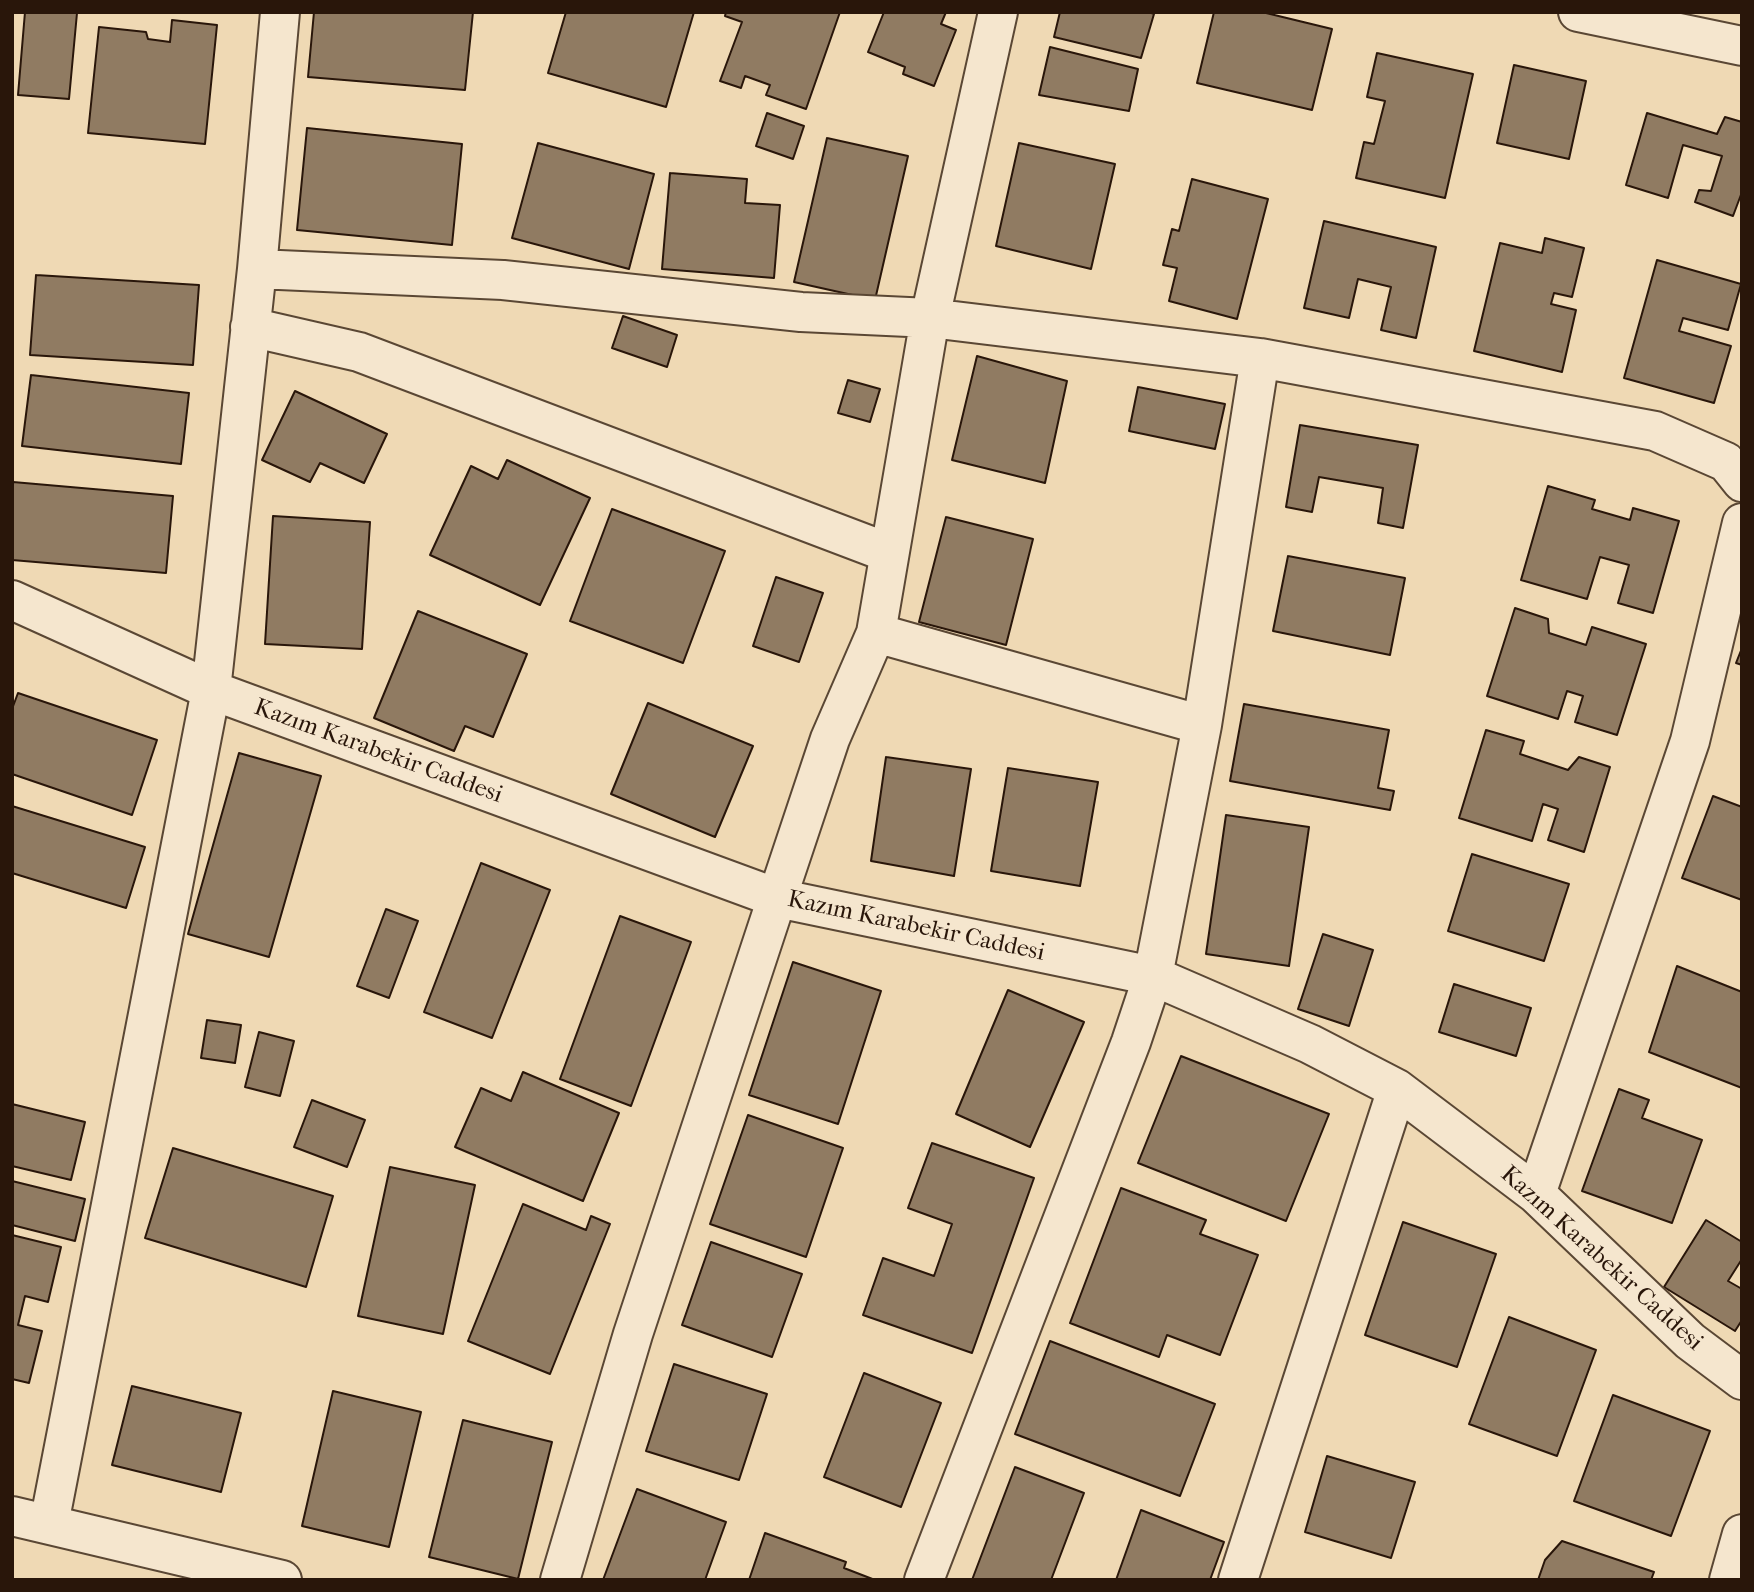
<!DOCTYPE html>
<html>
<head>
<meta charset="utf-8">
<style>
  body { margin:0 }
  #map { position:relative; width:1754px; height:1592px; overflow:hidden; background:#efd9b4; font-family:"IM FELL French Canon",serif }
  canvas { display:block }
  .frame { position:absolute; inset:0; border:14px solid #29160a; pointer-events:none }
</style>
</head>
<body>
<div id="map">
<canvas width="1754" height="1592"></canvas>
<div class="frame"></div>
</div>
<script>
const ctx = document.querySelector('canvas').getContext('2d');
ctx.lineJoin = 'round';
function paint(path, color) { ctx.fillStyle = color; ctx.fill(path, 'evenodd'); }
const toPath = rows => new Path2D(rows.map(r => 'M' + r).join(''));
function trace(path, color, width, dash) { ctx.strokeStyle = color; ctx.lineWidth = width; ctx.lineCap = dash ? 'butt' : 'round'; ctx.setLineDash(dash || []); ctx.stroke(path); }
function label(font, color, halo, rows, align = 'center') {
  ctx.font = font + ' "IM FELL French Canon",serif'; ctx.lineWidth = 6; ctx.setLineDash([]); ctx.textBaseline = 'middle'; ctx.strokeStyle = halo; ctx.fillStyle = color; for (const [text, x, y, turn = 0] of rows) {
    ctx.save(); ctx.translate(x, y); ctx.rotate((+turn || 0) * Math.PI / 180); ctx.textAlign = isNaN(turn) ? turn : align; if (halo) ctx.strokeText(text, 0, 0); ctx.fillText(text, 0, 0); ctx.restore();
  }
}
const building = toPath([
  [25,12,77,13,69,99,18,95,25,12],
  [314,12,473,12,465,90,308,77,314,12],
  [566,12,694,12,666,107,548,73,566,12],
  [726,12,840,12,806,109,766,95,770,85,745,76,741,88,720,81,742,22,725,16,726,12],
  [884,12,946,12,941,24,956,30,934,86,903,74,905,67,868,52,884,12],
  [1060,12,1149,12,1154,14,1141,58,1054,37,1060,12],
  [1214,12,1262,12,1332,29,1312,110,1197,83,1214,12],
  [172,20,217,25,205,144,88,133,99,27,146,32,148,39,170,42,172,20],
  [1050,47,1138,69,1129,111,1039,95,1050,47],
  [1377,53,1473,74,1445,198,1356,178,1364,142,1374,144,1385,101,1367,97,1377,53],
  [1514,65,1586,81,1569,159,1497,143,1514,65],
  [767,113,804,126,793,159,756,146,767,113],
  [1647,113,1717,134,1725,117,1742,122,1742,192,1733,216,1695,202,1699,190,1711,191,1722,156,1683,145,1668,198,1626,185,1647,113],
  [307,128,462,144,452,245,297,230,307,128],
  [827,138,908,156,875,300,794,282,827,138],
  [538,143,654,174,629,269,512,238,538,143],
  [1019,143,1115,164,1091,269,996,246,1019,143],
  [670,173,747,179,745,203,780,205,774,278,662,269,670,173],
  [1192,179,1268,199,1237,319,1169,301,1177,268,1163,265,1172,229,1179,231,1192,179],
  [1324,221,1436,247,1416,338,1381,330,1391,287,1358,279,1349,318,1304,308,1324,221],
  [1545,238,1584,248,1572,297,1554,293,1551,304,1576,310,1562,372,1474,351,1500,243,1542,253,1545,238],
  [1657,260,1741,284,1728,330,1683,318,1679,331,1731,346,1714,403,1624,378,1657,260],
  [36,275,199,285,193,365,30,355,36,275],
  [623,316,677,335,667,367,612,348,623,316],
  [977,356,1067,381,1045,483,952,460,977,356],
  [31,375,189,393,181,464,22,446,31,375],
  [848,380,880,389,870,422,838,413,848,380],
  [1138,387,1225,404,1215,449,1129,431,1138,387],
  [295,391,387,434,364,483,320,463,310,482,262,460,295,391],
  [1300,425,1418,445,1403,528,1378,523,1383,488,1319,477,1312,512,1286,507,1300,425],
  [507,460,590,498,540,605,430,555,471,466,498,479,507,460],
  [13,482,173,496,166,573,12,560,13,482],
  [1548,486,1595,500,1592,509,1630,520,1633,508,1679,521,1653,613,1618,603,1629,565,1600,557,1587,599,1521,580,1548,486],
  [612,509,725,551,683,663,570,621,612,509],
  [273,516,370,522,362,649,265,644,273,516],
  [946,517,1033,539,1006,645,919,622,946,517],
  [1288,556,1405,578,1390,655,1273,631,1288,556],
  [776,577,823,593,799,662,753,646,776,577],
  [1515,608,1548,619,1549,633,1586,645,1592,627,1646,644,1617,735,1575,722,1583,696,1567,691,1558,719,1487,696,1515,608],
  [418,611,527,654,493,737,465,726,454,751,374,718,418,611],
  [1742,648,1742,665,1736,663,1742,648],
  [18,693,157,740,132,815,12,774,12,709,18,693],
  [648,703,753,746,715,837,611,794,648,703],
  [1244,704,1389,730,1378,788,1394,791,1390,810,1230,781,1244,704],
  [1486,730,1524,741,1520,754,1568,770,1579,757,1610,767,1584,852,1548,840,1558,809,1543,804,1532,841,1459,818,1486,730],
  [239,753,321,776,269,957,188,934,239,753],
  [886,757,971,769,954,876,871,861,886,757],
  [1008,768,1098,782,1080,886,991,871,1008,768],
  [1713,796,1742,807,1742,900,1682,878,1713,796],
  [12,806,145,847,126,908,12,873,12,806],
  [1226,815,1309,827,1289,966,1206,954,1226,815],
  [1472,854,1569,884,1544,961,1448,931,1472,854],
  [481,863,550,890,492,1038,424,1012,481,863],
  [386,909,418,921,389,998,357,986,386,909],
  [620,916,691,942,631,1106,560,1079,620,916],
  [1323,934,1373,950,1349,1026,1298,1009,1323,934],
  [793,962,881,991,838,1124,749,1095,793,962],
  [1677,966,1742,992,1742,1088,1649,1052,1677,966],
  [1454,984,1531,1008,1516,1056,1439,1032,1454,984],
  [1008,990,1084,1022,1030,1147,956,1114,1008,990],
  [207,1020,241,1025,235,1063,201,1058,207,1020],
  [259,1032,294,1041,280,1096,245,1087,259,1032],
  [1181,1056,1329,1114,1286,1221,1138,1163,1181,1056],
  [523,1072,619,1113,583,1201,455,1147,481,1088,511,1101,523,1072],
  [1619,1089,1649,1100,1642,1118,1702,1140,1672,1223,1582,1191,1619,1089],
  [312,1100,365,1120,347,1167,294,1147,312,1100],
  [12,1104,85,1122,71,1180,12,1166,12,1104],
  [748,1115,843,1148,806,1257,710,1224,748,1115],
  [932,1143,1034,1178,972,1353,863,1315,883,1258,934,1276,952,1224,908,1208,932,1143],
  [173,1148,333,1196,306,1287,145,1238,173,1148],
  [390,1167,475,1185,443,1334,358,1316,390,1167],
  [12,1181,85,1199,75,1241,12,1225,12,1181],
  [1121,1188,1206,1220,1200,1234,1258,1255,1220,1355,1167,1335,1159,1357,1070,1323,1121,1188],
  [523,1204,586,1230,591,1216,610,1224,550,1374,468,1341,523,1204],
  [1706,1220,1742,1242,1742,1259,1728,1281,1742,1289,1742,1320,1735,1331,1664,1287,1706,1220],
  [1403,1222,1496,1254,1457,1367,1365,1335,1403,1222],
  [12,1235,61,1247,48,1302,25,1296,18,1325,42,1331,29,1383,12,1379,12,1235],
  [711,1242,802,1274,772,1357,682,1325,711,1242],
  [1509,1317,1596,1350,1557,1456,1469,1424,1509,1317],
  [1050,1341,1215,1404,1180,1496,1015,1434,1050,1341],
  [674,1364,767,1394,739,1480,646,1451,674,1364],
  [864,1373,941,1403,901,1507,824,1477,864,1373],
  [132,1386,241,1413,221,1492,112,1465,132,1386],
  [333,1391,421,1412,389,1547,302,1526,333,1391],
  [1613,1395,1710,1431,1671,1536,1574,1501,1613,1395],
  [463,1420,552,1442,518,1579,429,1557,463,1420],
  [1327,1456,1415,1482,1391,1558,1305,1532,1327,1456],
  [1015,1467,1084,1493,1051,1580,972,1580,1015,1467],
  [637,1489,726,1522,705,1580,603,1580,637,1489],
  [1141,1510,1224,1542,1210,1580,1116,1580,1141,1510],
  [765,1533,846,1562,844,1568,875,1580,749,1580,765,1533],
  [1562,1541,1654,1572,1651,1580,1538,1580,1545,1560,1562,1541]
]);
paint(building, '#907b62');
trace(building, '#29160a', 2);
const minor = toPath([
  [1578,12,1742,46],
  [257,269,503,280,801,312,930,318,1260,358,1655,431,1726,462,1742,482],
  [250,327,359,352,889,553],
  [12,600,211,690,777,898,1153,976,1310,1044,1397,1089,1536,1194,1690,1341,1742,1380],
  [876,633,1202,725,1260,358],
  [1536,1194,1690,741,1742,523],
  [12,1516,282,1580],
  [49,1524,211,690,257,269,280,12],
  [560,1580,633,1334,777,898,830,739,876,633,930,318,998,12],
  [924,1580,1131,1042,1153,976,1202,725],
  [1238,1580,1397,1089],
  [1729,1580,1742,1534]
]);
trace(minor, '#5a4734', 42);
trace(minor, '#f5e6ce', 38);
label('24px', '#29160a', '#f5e6ce', [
  ["Kazım Karabekir Caddesi",378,752,20],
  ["Kazım Karabekir Caddesi",916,927,12],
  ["Kazım Karabekir Caddesi",1601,1259,42]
]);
</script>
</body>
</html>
